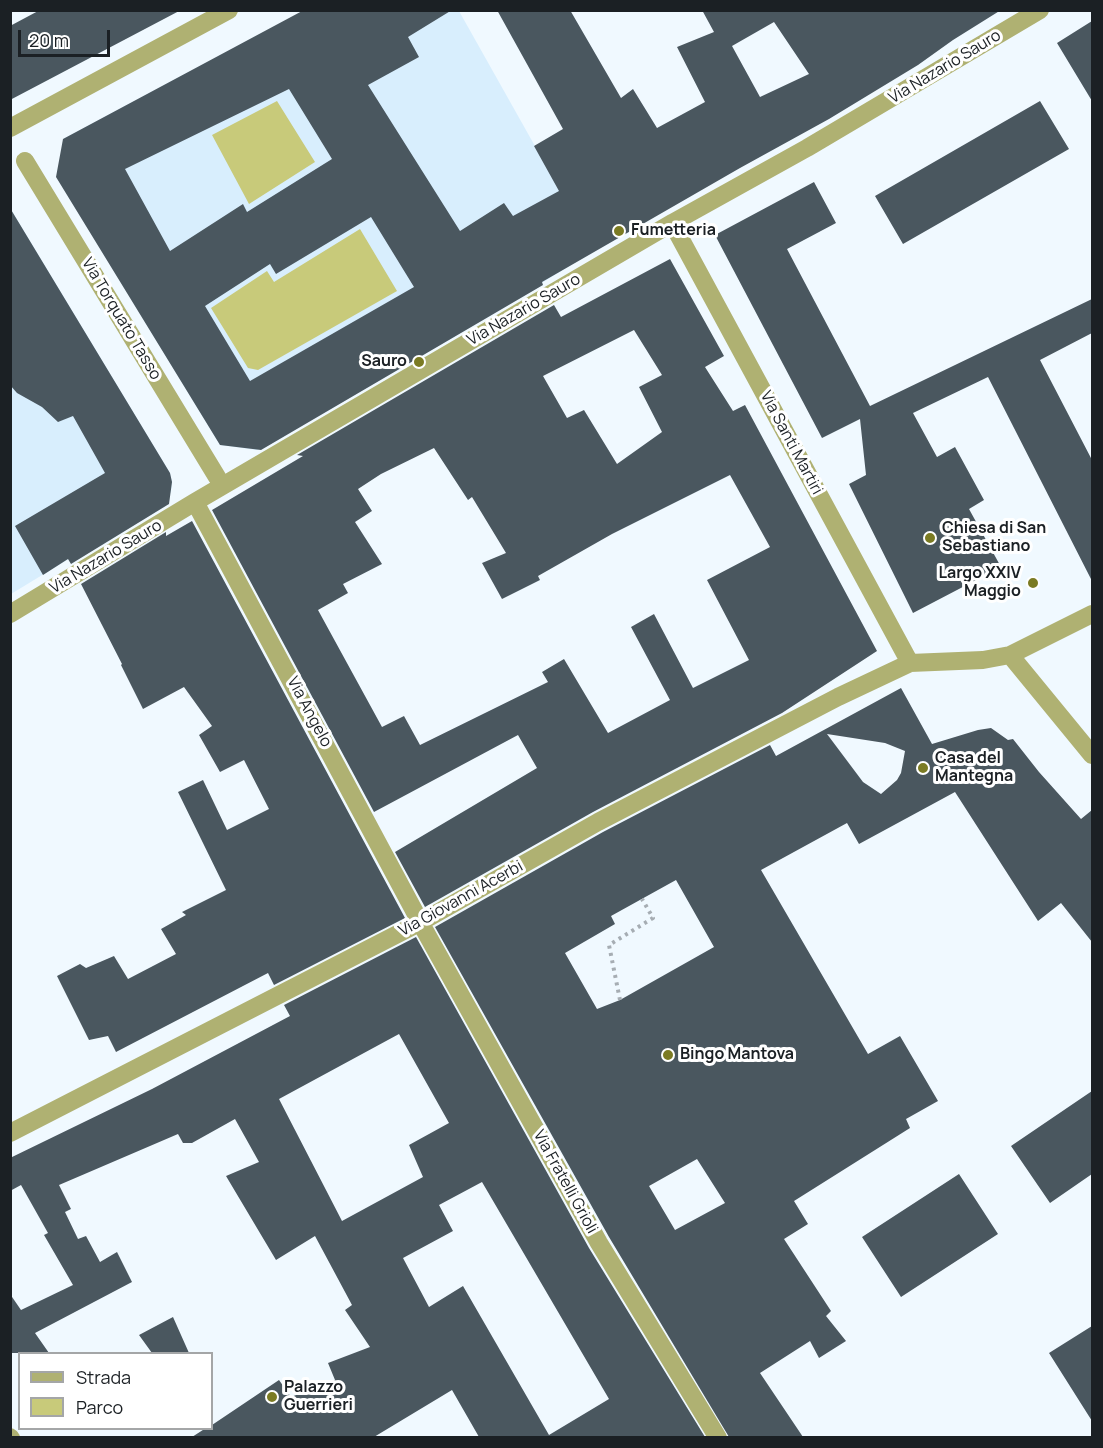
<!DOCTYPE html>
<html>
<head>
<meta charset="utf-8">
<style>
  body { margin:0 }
  #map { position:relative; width:1103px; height:1448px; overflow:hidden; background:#f0f9ff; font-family:Manrope,sans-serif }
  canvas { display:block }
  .frame { position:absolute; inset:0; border:12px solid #1b2024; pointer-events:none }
  .legend { position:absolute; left:18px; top:1352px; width:195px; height:78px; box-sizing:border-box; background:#fff; border:2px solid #a4a6a7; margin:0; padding:8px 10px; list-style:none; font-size:18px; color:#1b2024 }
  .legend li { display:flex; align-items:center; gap:12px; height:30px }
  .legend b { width:30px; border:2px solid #a4a6a7 }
  .scale { position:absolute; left:18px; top:30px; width:92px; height:27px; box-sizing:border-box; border:3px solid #1b2024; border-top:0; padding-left:8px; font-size:18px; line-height:21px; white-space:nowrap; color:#1b2024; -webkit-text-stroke:4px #fff; paint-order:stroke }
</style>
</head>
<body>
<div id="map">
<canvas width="1103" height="1448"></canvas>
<div class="frame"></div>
<ul class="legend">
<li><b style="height:8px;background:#afb172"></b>Strada</li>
<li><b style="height:16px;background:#c8ca7a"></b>Parco</li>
</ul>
<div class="scale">20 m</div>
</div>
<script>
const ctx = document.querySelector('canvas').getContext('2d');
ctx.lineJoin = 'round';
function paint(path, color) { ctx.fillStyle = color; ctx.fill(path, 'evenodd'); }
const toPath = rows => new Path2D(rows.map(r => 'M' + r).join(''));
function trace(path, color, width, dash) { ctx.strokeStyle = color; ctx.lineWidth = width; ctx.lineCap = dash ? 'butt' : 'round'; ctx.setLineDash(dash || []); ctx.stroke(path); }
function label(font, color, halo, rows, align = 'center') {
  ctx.font = font + ' Manrope,sans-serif'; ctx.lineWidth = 6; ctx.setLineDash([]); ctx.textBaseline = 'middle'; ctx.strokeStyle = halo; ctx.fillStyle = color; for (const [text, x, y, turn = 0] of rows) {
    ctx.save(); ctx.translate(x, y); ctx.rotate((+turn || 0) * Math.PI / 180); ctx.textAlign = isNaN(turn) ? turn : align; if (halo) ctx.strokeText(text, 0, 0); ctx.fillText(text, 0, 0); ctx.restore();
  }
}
paint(toPath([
  [304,11,459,11,594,251,450,339,257,450,220,445,138,310,63,139],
  [10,208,170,473,172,482,171,492,164,501,11,594]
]), '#d8eefd');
paint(toPath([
  [277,101,315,162,249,204,212,135],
  [360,229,397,291,258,370,248,368,211,308,267,271,274,282]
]), '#c8ca7a');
paint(toPath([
  [40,10,181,10,10,100,10,26],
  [304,10,452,10,408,37,419,57,368,85,460,231,504,203,513,216,559,191,534,146,563,129,497,10,570,10,621,98,633,89,657,128,705,102,677,47,714,32,702,10,1001,10,953,40,918,65,829,119,740,168,542,282,543,285,261,450,220,445,56,177,63,139],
  [774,22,809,74,760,97,732,46],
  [289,89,332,159,247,212,243,204,170,251,125,169],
  [371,217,414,287,250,381,205,306,270,264,276,274],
  [1092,21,1092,101,1057,43],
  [1040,101,1069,149,903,244,875,196],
  [814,182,836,223,787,249,870,406,1092,299,1092,333,1040,360,1092,460,1092,581,988,377,913,413,937,457,955,447,984,500,969,509,1001,567,913,613,849,484,866,475,860,419,822,438,715,235],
  [10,208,170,473,172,482,169,504,71,564,68,559,43,575,15,526,105,473,73,416,58,422,42,407,17,393,10,385],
  [670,259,724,356,705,367,733,411,745,405,877,651,782,713,593,812,425,907,395,852,537,768,518,735,374,812,212,510,303,456,297,455,554,305,561,317],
  [634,330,662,375,639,387,662,432,617,464,584,410,567,418,543,376],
  [434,448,468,500,472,497,506,553,482,563,502,599,540,580,538,576,612,534,730,475,770,547,707,580,749,660,693,688,654,614,631,627,670,700,608,733,564,659,542,672,548,682,420,745,404,716,382,727,318,610,348,593,343,584,382,564,355,522,372,511,358,489,381,474],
  [192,521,405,918,274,985,268,973,116,1052,108,1036,89,1040,57,976,80,964,86,968,114,956,128,979,176,954,161,929,186,915,182,912,226,890,178,792,203,780,227,830,269,809,244,760,220,772,199,735,212,726,184,687,143,709,121,665,122,664,81,584,166,532,166,536],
  [901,688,932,744,978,730,991,728,1008,740,1013,739,1039,772,1081,819,1092,810,1092,942,1061,903,1038,921,955,792,859,844,847,823,761,870,868,1054,900,1036,938,1101,906,1119,910,1128,794,1201,808,1224,784,1239,831,1311,826,1316,846,1341,819,1358,810,1341,760,1373,803,1437,729,1437,609,1237,435,927,603,832,770,745,776,756],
  [827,734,885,743,905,751,901,773,897,780,881,794,863,782],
  [676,880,714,947,620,1000,597,1009,565,953,615,924,611,916],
  [697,1159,725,1203,675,1230,649,1186],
  [416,937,589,1248,705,1437,479,1437,452,1390,374,1437,192,1437,206,1428,212,1428,212,1425,279,1380,291,1397,335,1380,328,1363,370,1347,345,1310,352,1305,315,1236,276,1260,226,1176,259,1162,235,1119,192,1143,183,1143,178,1134,59,1185,71,1209,65,1212,78,1239,86,1236,100,1262,117,1252,132,1282,35,1333,49,1353,10,1353,10,1294,21,1310,73,1285,44,1235,48,1233,21,1185,10,1191,10,1158,152,1089,290,1016,284,1005],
  [399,1034,449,1123,409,1145,423,1177,342,1221,279,1099],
  [482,1182,609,1399,549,1435,463,1286,429,1307,403,1258,453,1231,439,1205],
  [1092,1091,1092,1174,1050,1203,1011,1146],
  [959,1174,998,1234,901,1297,862,1237],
  [173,1317,189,1353,152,1353,139,1335],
  [1092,1326,1092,1421,1049,1353]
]), '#4a575f');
trace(toPath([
  [620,1000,609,945,653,918,642,899]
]), '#a6adb3', 4, [3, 4.5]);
trace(toPath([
  [10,128,229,10],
  [25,161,217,477],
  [672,223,910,663],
  [195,502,425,931,599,1243,718,1438],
  [10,614,195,502,672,223,807,148,1040,10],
  [1010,655,1092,755],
  [10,1133,421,922,598,822,838,697,910,663,983,660,1010,655,1092,614],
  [10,1437,11,1438]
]), '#afb172', 18);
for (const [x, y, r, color] of [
  [619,231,6,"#7b7b23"],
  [419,362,6,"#7b7b23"],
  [930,538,6,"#7b7b23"],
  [1033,583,6,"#7b7b23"],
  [923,768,6,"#7b7b23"],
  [668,1055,6,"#7b7b23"],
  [272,1397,6,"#7b7b23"]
]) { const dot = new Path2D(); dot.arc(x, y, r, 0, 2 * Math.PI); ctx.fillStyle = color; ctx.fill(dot); trace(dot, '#fff', 2); }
label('16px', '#1b2024', '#fff', [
  ["Via Nazario Sauro",945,67,-31],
  ["Via Nazario Sauro",524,310,-30],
  ["Via Torquato Tasso",121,319,59],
  ["Via Santi Martiri",791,443,62],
  ["Via Nazario Sauro",106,557,-31],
  ["Via Angelo",309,712,62],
  ["Via Giovanni Acerbi",461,899,-29],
  ["Via Fratelli Grioli",565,1182,61]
]);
label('bold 16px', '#1b2024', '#fff', [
  ["Fumetteria",631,231],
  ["Sauro",407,362,"right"],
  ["Chiesa di San",942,529],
  ["Sebastiano",942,547],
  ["Largo XXIV",1021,574,"right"],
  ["Maggio",1021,592,"right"],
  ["Casa del",935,759],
  ["Mantegna",935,777],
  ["Bingo Mantova",680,1055],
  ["Palazzo",284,1388],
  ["Guerrieri",284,1406]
], 'left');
</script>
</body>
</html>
